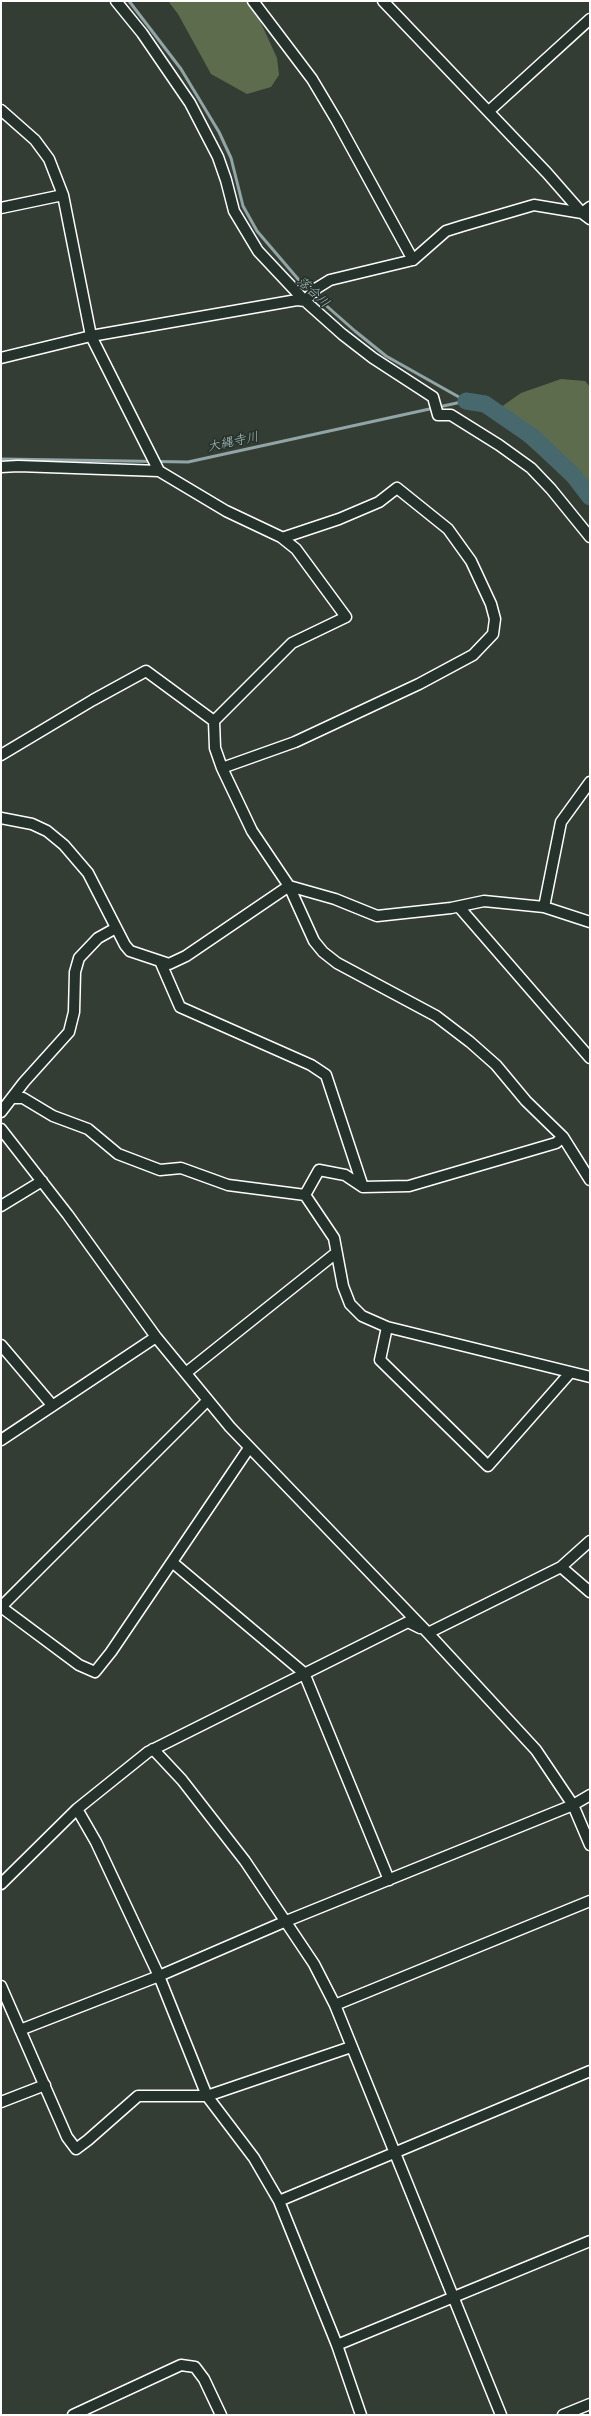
<!DOCTYPE html>
<html>
<head>
<meta charset="utf-8">
<style>
  body { margin:0 }
  #map { position:relative; width:591px; height:2416px; overflow:hidden; background:#343d34; font-family:Delius,sans-serif }
  canvas { display:block }
  .frame { position:absolute; inset:0; border:2px solid #fff; pointer-events:none }
</style>
</head>
<body>
<div id="map">
<canvas width="591" height="2416"></canvas>
<div class="frame"></div>
</div>
<script>
const ctx = document.querySelector('canvas').getContext('2d');
ctx.lineJoin = 'round';
function paint(path, color) { ctx.fillStyle = color; ctx.fill(path, 'evenodd'); }
const toPath = rows => new Path2D(rows.map(r => 'M' + r).join(''));
function trace(path, color, width, dash) { ctx.strokeStyle = color; ctx.lineWidth = width; ctx.lineCap = dash ? 'butt' : 'round'; ctx.setLineDash(dash || []); ctx.stroke(path); }
function label(font, color, halo, rows, align = 'center') {
  ctx.font = font + ' Delius,"Klee One",sans-serif'; ctx.lineWidth = 3.5; ctx.setLineDash([]); ctx.textBaseline = 'middle'; ctx.strokeStyle = halo; ctx.fillStyle = color; for (const [text, x, y, turn = 0] of rows) {
    ctx.save(); ctx.translate(x, y); ctx.rotate((+turn || 0) * Math.PI / 180); ctx.textAlign = isNaN(turn) ? turn : align; if (halo) ctx.strokeText(text, 0, 0); ctx.fillText(text, 0, 0); ctx.restore();
  }
}
paint(toPath([
  [168,1,246,1,255,10,277,58,279,75,271,87,247,94,211,74,178,14],
  [561,379,585,381,590,387,590,498,556,470,514,432,501,407,521,393]
]), '#5e6c4e');
trace(toPath([
  [129,1,181,69,219,132,231,158,243,206,257,231,304,286,355,331,386,356,466,401],
  [1,459,188,462,466,401]
]), '#91a5a7', 3);
trace(toPath([
  [466,401,485,404,533,437,574,476,590,497]
]), '#47696d', 17);
const minor = toPath([
  [116,1,142,33,190,103,218,157,226,180,234,211,258,251,305,301,342,334,373,358,433,397,438,415,451,415,499,445,531,468,551,489,590,537],
  [253,1,312,79,337,121,413,260],
  [383,1,547,173,582,213,590,219],
  [1,110,35,140,49,159,63,195,91,336,159,471],
  [489,111,590,19],
  [1,208,63,195],
  [305,301,317,288,330,280,413,260,446,231,462,226,534,205,582,213,590,207],
  [1,358,91,336,297,300,305,301],
  [1,467,18,466,159,471,226,511,281,537,296,549,346,617,292,643,214,721,215,748,222,768,252,831,289,886,314,941,323,952,337,963,436,1016,470,1042,496,1065,526,1101,563,1137,590,1180],
  [1,755,93,700,146,671,214,721],
  [222,768,295,742,419,684,473,655,493,634,495,619,491,604,471,561,448,529,397,488,379,502,339,519,282,538],
  [1,818,32,824,47,831,64,845,88,873,125,945,130,951,169,964,186,956,289,886,335,899,377,916,451,908,484,901,544,907,590,922],
  [459,907,590,1058],
  [544,907,561,822,590,782],
  [160,961,180,1007,311,1065,326,1075,363,1187],
  [14,1098,23,1098,53,1116,88,1129,118,1154,160,1170,181,1168,228,1185,305,1195,334,1238,343,1286,350,1304,362,1316,387,1327,590,1377],
  [1,1112,24,1082,69,1032,74,1012,75,972,79,958,98,938,116,928],
  [1,1129,68,1215,156,1337,230,1427,428,1633,536,1750,573,1805,590,1845],
  [305,1195,319,1170,345,1175,363,1187,409,1186,556,1143,563,1137],
  [1,1206,42,1181],
  [387,1327,380,1360,488,1466,569,1374],
  [1,1345,52,1405],
  [187,1372,336,1253],
  [1,1440,156,1337],
  [172,1562,304,1673,389,1880],
  [561,1567,590,1592],
  [1,1607,79,1665,95,1672,111,1652,249,1448],
  [1,1607,208,1400],
  [428,1633,561,1567,590,1541],
  [153,1749,182,1780,245,1861,314,1964,335,2005,501,2415],
  [77,1809,96,1842,159,1976,207,2096,254,2158,279,2201,337,2345,361,2415],
  [1,1884,77,1809,148,1752,408,1622,420,1628],
  [1,1986,67,2137,76,2149,88,2140,138,2096,207,2096,351,2047],
  [335,2005,590,1901],
  [20,2030,159,1976,284,1922,573,1805,590,1795],
  [1,2102,45,2085],
  [279,2201,590,2071],
  [337,2345,590,2241],
  [73,2415,181,2365,195,2367,204,2379,221,2415],
  [563,2415,590,2404]
]);
trace(minor, '#fff', 13);
trace(minor, '#26332d', 10);
label('italic 13px', '#acbcbd', '#26332d', [
  ["落合川",313,292,43],
  ["大縄寺川",233,442,-12]
]);
</script>
</body>
</html>
